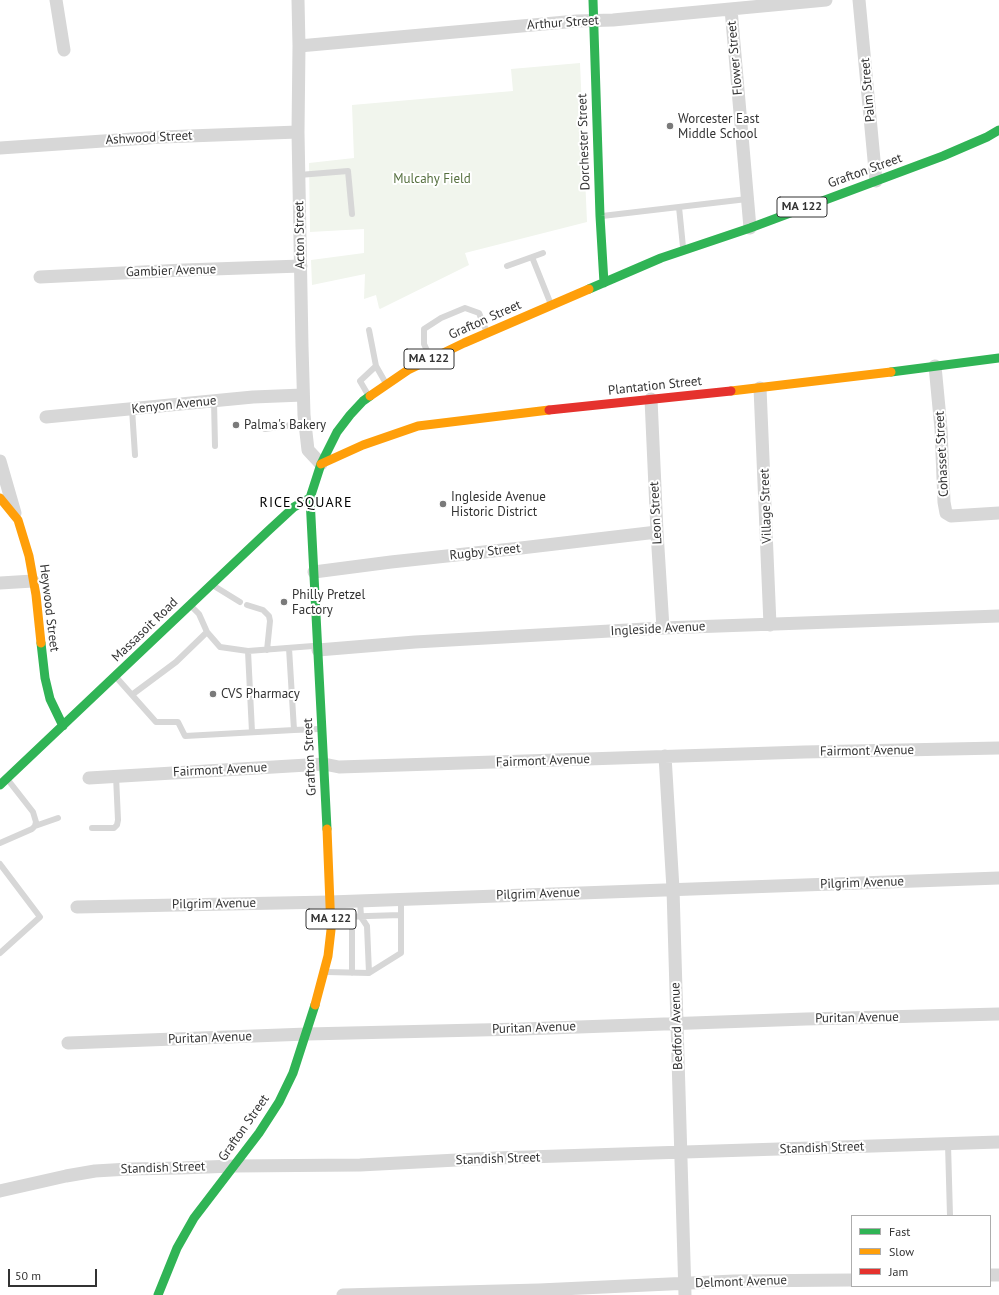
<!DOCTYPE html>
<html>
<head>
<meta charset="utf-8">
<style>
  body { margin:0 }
  #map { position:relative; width:999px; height:1295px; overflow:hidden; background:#fff; font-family:"PT Sans",sans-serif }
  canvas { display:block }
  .legend { position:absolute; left:851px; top:1215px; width:140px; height:72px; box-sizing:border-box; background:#fff; border:1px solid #adadad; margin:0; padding:5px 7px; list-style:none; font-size:12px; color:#333 }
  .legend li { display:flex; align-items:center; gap:8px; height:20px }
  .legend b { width:20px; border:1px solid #adadad }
  .scale { position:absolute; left:8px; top:1269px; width:89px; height:18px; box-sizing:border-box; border:2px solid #333; border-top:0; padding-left:5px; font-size:12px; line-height:14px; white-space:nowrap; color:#333; -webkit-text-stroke:3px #fff; paint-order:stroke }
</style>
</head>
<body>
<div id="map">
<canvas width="999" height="1295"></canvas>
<ul class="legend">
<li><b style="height:5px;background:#30b455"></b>Fast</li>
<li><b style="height:5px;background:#ff9f0a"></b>Slow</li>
<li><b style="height:5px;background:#e5322d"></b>Jam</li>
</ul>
<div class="scale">50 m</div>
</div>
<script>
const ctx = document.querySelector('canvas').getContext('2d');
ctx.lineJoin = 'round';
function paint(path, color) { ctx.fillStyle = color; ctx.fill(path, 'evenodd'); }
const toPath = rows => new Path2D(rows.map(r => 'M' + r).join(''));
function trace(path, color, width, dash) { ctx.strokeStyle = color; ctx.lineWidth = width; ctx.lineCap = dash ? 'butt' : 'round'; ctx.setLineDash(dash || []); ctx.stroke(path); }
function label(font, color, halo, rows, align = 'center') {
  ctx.font = font + ' "PT Sans",sans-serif'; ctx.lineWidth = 4; ctx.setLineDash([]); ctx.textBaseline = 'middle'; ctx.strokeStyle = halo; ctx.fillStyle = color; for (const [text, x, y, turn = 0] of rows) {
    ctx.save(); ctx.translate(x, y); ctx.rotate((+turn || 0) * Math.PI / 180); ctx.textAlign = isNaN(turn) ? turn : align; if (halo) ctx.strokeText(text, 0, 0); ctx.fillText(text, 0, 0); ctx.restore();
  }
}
paint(toPath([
  [580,63,587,222,465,253,469,265,380,309,379,308,376,295,364,299,365,274,312,285,311,260,364,253,364,229,310,232,309,163,354,158,352,105,513,91,511,69]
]), '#f1f5ed');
trace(toPath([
  [299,175,348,171,352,214],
  [679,207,683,247],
  [602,216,747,199],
  [532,257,543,253],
  [507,266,532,257,550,302],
  [369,330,376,366],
  [429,355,424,344,424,329,441,318,465,308,479,313,486,330],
  [367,393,360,381,376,366,384,380],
  [214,401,215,446],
  [132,409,135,455],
  [265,429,305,423],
  [214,586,240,602],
  [247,605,263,610,269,616,270,621,267,650],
  [191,606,199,614,207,632,220,647,248,651,313,646],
  [248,651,252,732],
  [116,677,156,722,178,722,185,736,294,730,289,648],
  [133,694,176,662,207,632],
  [294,730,319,729],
  [35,826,58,818],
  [92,828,114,828,117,825,118,820,116,776],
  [0,843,32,829,35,826,36,822,33,812,8,780],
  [0,864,40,917,0,953],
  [360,900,361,917,367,926,369,973],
  [335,917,401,915],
  [327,972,369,973,401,953,401,899],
  [352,973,352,917],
  [948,1144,950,1216]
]), '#d7d7d7', 6);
trace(toPath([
  [56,0,64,50],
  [298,0,299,46,298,132,302,346,304,415,308,450,321,464],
  [859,0,876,181],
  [731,9,750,228],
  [299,46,577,21,613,20,826,0],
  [0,148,162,137,298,132],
  [40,277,184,270,301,266],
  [935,366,941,429,944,502,946,513,951,516,999,513],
  [760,388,770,625],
  [651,399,657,532,663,628],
  [46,417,253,397,303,395],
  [0,461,15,513],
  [314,572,391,562,521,548,657,532],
  [0,583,33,581],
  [318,650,415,642,663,628,999,616],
  [665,756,673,889,685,1295],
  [89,778,324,764,339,767,804,752,999,748],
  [77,907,330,902,999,878],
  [68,1043,307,1034,522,1029,806,1019,999,1014],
  [0,1191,66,1176,95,1171,129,1169,180,1168,234,1166,360,1165,496,1158,999,1142],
  [990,1275,999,1275],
  [343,1295,539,1290,734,1281,852,1280]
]), '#d7d7d7', 13);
trace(toPath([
  [593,0,600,216,604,283],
  [589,289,661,258,750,228,943,156,987,137,999,130],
  [891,372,999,358],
  [41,643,45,678,50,699,63,726],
  [0,785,268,531,294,507,310,498],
  [327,829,310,498,321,464,337,432,350,415,363,401,370,396],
  [158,1295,177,1248,194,1218,259,1133,279,1102,293,1073,315,1005]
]), '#30b455', 9);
trace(toPath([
  [731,391,891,372],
  [370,396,408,370,464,343,589,289],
  [321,464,363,445,418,426,549,410],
  [0,498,18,520,29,556,36,595,41,643],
  [315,1005,328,956,331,930,327,829]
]), '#ff9f0a', 9);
trace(toPath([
  [549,410,731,391]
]), '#e5322d', 9);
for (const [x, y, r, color] of [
  [670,126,4,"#7a7a7a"],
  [236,425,4,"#7a7a7a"],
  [443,504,4,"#7a7a7a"],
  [284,602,4,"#7a7a7a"],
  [213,694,4,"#7a7a7a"]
]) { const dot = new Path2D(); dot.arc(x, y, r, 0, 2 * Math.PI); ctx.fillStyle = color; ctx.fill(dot); trace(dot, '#fff', 1.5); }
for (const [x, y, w] of [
  [802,207,50],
  [429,359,50],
  [331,919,50]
]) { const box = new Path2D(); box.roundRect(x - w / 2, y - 10, w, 20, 3); ctx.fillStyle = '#fff'; ctx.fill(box); trace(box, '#333', 1); }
label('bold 12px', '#333', null, [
  ["MA 122",802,207],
  ["MA 122",429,359],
  ["MA 122",331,919]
]);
label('13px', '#333', '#fff', [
  ["Arthur Street",563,23,-4],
  ["Flower Street",735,58,-95],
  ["Palm Street",868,90,-95],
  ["Ashwood Street",149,138,-3],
  ["Dorchester Street",584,142,-92],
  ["Grafton Street",865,171,-20],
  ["Acton Street",300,235,-91],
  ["Gambier Avenue",171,271,-2],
  ["Grafton Street",485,320,-24],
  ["Plantation Street",655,386,-6],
  ["Kenyon Avenue",174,405,-6],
  ["Cohasset Street",942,454,-93],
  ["Village Street",766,506,-92],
  ["Leon Street",656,513,-93],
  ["Rugby Street",485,552,-6],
  ["Heywood Street",49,608,83],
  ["Ingleside Avenue",658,629,-3],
  ["Massasoit Road",145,630,-44],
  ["Fairmont Avenue",867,751,-1],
  ["Grafton Street",310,757,-93],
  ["Fairmont Avenue",543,761,-2],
  ["Fairmont Avenue",220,770,-3],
  ["Pilgrim Avenue",862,883,-2],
  ["Pilgrim Avenue",538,894,-2],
  ["Pilgrim Avenue",214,904,-1],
  ["Puritan Avenue",857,1018,-1],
  ["Bedford Avenue",677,1026,-92],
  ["Puritan Avenue",534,1028,-2],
  ["Puritan Avenue",210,1038,-2],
  ["Grafton Street",244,1128,-55],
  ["Standish Street",822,1148,-2],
  ["Standish Street",498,1159,-2],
  ["Standish Street",163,1168,-2],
  ["Delmont Avenue",741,1282,-2]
]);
label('13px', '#333', '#fff', [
  ["Worcester East",678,119],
  ["Middle School",678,134],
  ["Palma's Bakery",244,425],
  ["Ingleside Avenue",451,497],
  ["Historic District",451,512],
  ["Philly Pretzel",292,595],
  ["Factory",292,610],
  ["CVS Pharmacy",221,694]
], 'left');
label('13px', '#56703f', '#fff', [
  ["Mulcahy Field",432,179]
]);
ctx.letterSpacing = '1px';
label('14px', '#000', '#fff', [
  ["RICE SQUARE",306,503]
]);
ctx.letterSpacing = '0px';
</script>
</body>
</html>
